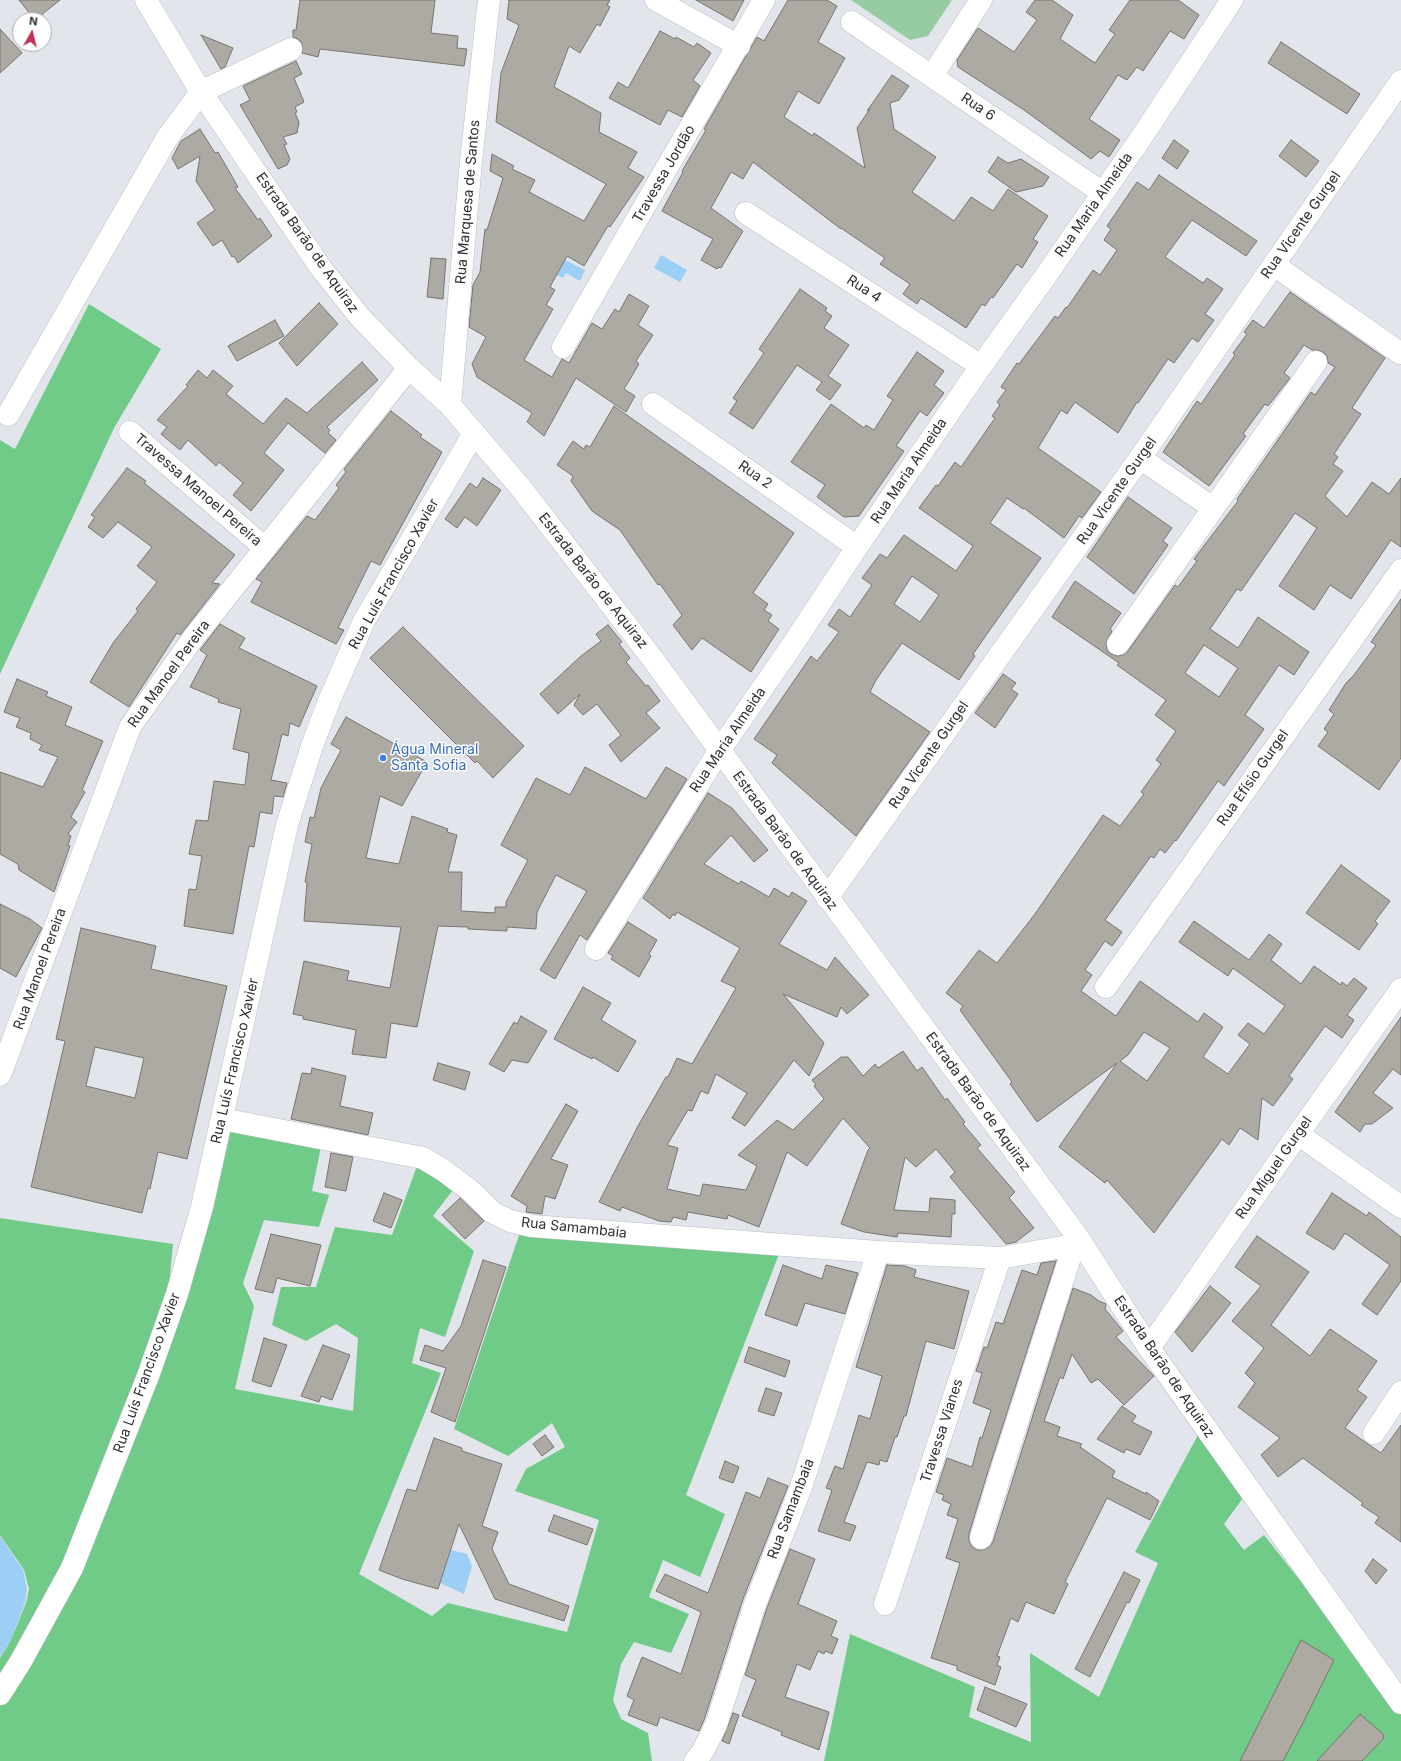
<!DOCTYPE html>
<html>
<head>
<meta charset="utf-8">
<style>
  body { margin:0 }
  #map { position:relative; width:1401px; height:1761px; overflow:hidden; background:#e2e5ec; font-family:Inter,sans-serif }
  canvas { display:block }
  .north { position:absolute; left:12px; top:12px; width:40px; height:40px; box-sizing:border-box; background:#fff; border:1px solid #ababad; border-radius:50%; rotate:8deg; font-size:11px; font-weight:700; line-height:16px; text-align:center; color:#2d2e31 }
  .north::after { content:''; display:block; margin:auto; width:14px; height:18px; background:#c23256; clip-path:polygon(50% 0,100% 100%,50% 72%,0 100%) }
</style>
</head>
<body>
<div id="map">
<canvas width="1401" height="1761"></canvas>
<div class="north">N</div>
</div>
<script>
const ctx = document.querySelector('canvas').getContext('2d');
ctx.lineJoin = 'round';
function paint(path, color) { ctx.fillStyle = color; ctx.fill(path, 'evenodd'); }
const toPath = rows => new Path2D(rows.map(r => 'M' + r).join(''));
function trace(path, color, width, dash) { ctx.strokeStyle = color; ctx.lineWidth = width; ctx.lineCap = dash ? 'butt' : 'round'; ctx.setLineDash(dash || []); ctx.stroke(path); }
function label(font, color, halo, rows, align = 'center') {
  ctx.font = font + ' Inter,sans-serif'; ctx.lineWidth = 3; ctx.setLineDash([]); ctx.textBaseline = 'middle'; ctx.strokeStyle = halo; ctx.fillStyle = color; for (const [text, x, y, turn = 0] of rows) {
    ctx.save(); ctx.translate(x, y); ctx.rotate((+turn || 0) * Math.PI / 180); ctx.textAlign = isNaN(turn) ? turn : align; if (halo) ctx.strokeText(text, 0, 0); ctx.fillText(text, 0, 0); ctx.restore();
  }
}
paint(toPath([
  [851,0,952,0,928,36,910,40]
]), '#97cba2');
paint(toPath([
  [89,304,161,349,114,428,0,674,0,440,15,449],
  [226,1124,321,1147,312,1191,329,1195,319,1227,264,1220,243,1283,254,1306,235,1389,353,1411,358,1338,336,1324,306,1341,272,1325,281,1287,316,1287,335,1227,392,1235,418,1163,453,1190,433,1216,474,1251,445,1337,420,1328,412,1363,441,1373,359,1574,432,1616,448,1603,567,1632,599,1520,515,1491,526,1469,565,1447,552,1423,508,1456,454,1429,520,1232,779,1254,686,1495,725,1514,700,1577,663,1560,649,1597,689,1614,671,1653,634,1642,621,1664,613,1700,621,1719,648,1733,652,1761,0,1761,0,1706,77,1578],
  [0,1218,173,1244,169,1286,56,1596,0,1692,0,1658,10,1642,26,1603,29,1589,24,1570,0,1535],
  [1198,1435,1243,1498,1224,1524,1244,1550,1264,1535,1401,1708,1401,1761,824,1761,850,1634,975,1687,969,1717,1031,1742,1030,1653,1099,1697,1158,1563,1135,1552]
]), '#71cb88');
paint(toPath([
  [661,255,687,270,680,282,654,268],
  [565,260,585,270,580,281,566,273,563,278,557,275],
  [0,1536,23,1570,27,1589,25,1603,10,1642,0,1657],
  [451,1550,467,1554,472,1566,464,1594,440,1583]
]), '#9bcff6');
const building = toPath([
  [19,0,60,0,35,20,19,0],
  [300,0,435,0,431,33,458,36,457,48,467,49,464,66,320,49,318,57,302,53,302,43,298,39,293,37,293,30,296,30,300,0],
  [509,0,610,0,607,5,610,7,600,26,597,24,580,53,569,46,554,87,601,113,599,132,637,152,628,168,644,177,610,227,608,226,584,266,567,256,550,287,555,290,546,305,553,309,524,360,552,377,562,359,569,363,592,323,602,329,615,309,619,312,629,294,649,306,638,325,653,335,636,361,639,364,624,389,635,396,626,412,576,378,544,436,527,422,532,413,477,377,472,364,486,337,469,327,473,285,480,272,485,229,487,230,503,178,490,171,492,154,514,166,512,169,535,180,529,192,584,221,606,184,496,122,501,73,519,25,507,19,509,0],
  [696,0,744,0,733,21,696,0],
  [788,0,827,0,837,6,818,42,845,58,819,104,798,91,784,117,813,136,814,133,865,168,857,128,870,109,867,111,892,75,909,86,899,100,890,103,894,129,936,157,912,192,954,221,971,197,993,211,1008,189,1048,216,1033,239,1038,242,1022,268,1017,264,993,298,991,297,985,306,982,304,966,328,921,298,917,304,903,294,910,284,880,264,885,258,841,228,841,229,753,162,743,179,731,172,711,208,743,231,721,268,718,267,717,269,701,260,713,239,662,211,683,172,682,171,706,130,704,129,757,37,764,41,788,0],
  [1035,0,1052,0,1073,15,1060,39,1095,63,1115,34,1109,30,1130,0,1178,0,1199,15,1184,39,1170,31,1143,71,1137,67,1127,80,1118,75,1089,119,1120,140,1109,157,1100,151,1091,159,1024,110,958,67,957,60,978,28,1014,52,1037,20,1026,12,1035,0],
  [0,29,22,53,0,73,0,29],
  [660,31,675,39,676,37,694,47,697,43,711,53,693,80,700,86,682,117,668,110,660,125,609,98,618,82,628,88,660,31],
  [201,35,233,48,225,67,221,69,201,35],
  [1281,42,1360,94,1347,114,1268,63,1281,42],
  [296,61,302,74,294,78,304,102,295,107,297,112,295,113,299,122,297,133,283,137,287,144,284,145,290,159,287,165,278,169,240,105,250,100,243,86,296,61],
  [200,129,215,153,218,152,238,187,235,188,258,220,260,218,272,236,238,263,234,256,232,257,222,240,213,246,197,223,215,210,196,181,200,156,178,169,172,158,181,141,200,129],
  [1174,140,1189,151,1177,169,1162,158,1174,140],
  [1291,140,1319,161,1306,177,1279,156,1291,140],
  [998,157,1008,163,1021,159,1049,177,1043,186,1016,192,988,172,998,157],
  [1159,175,1257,241,1246,256,1192,220,1165,257,1203,283,1207,278,1223,289,1205,314,1214,320,1198,342,1192,338,1174,363,1168,359,1138,403,1137,402,1118,433,1075,402,1067,414,1061,410,1038,448,1101,492,1082,518,1079,516,1064,538,1024,508,1023,509,1007,498,990,523,1041,558,994,624,973,654,975,656,959,680,902,643,876,680,870,692,930,732,856,836,772,763,777,755,754,739,811,656,817,661,839,632,828,625,839,609,850,617,872,585,862,578,880,554,887,558,904,535,956,571,973,546,919,508,936,485,938,486,955,462,961,467,995,418,992,416,1000,405,997,402,1006,390,1001,387,1017,363,1019,364,1055,316,1058,318,1066,307,1067,308,1093,270,1100,275,1117,250,1104,240,1111,229,1107,226,1137,182,1149,190,1159,175],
  [912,576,939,595,920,622,894,604,912,576],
  [431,258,446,259,443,299,427,297,431,258],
  [800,289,827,308,825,311,832,316,824,328,849,345,828,376,841,385,830,400,816,390,822,382,797,365,753,429,729,413,737,401,733,398,764,353,759,349,800,289],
  [1290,292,1385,358,1352,408,1361,414,1334,454,1338,457,1333,464,1343,471,1325,496,1347,517,1372,482,1389,494,1401,478,1401,547,1391,540,1351,599,1330,585,1314,610,1279,586,1317,528,1295,513,1241,591,1237,589,1210,629,1238,648,1258,617,1309,652,1294,675,1279,665,1245,715,1264,729,1224,786,1218,781,1176,841,1175,840,1165,853,1160,849,1154,858,1151,856,1105,920,1122,932,1112,946,1105,941,1085,970,1092,975,1081,991,1116,1016,1140,981,1198,1022,1204,1013,1223,1027,1203,1057,1228,1074,1250,1044,1238,1035,1248,1023,1264,1034,1285,1006,1233,968,1228,976,1179,942,1194,921,1249,960,1269,934,1282,944,1271,960,1301,984,1314,966,1341,985,1342,982,1347,986,1354,978,1367,988,1347,1015,1354,1020,1342,1038,1325,1026,1289,1076,1293,1079,1273,1106,1262,1098,1258,1140,1240,1128,1229,1145,1222,1139,1154,1233,1107,1180,1105,1183,1059,1147,1117,1063,1037,1122,1010,1084,1012,1082,960,1010,963,1006,946,993,979,950,997,963,1035,914,1103,815,1120,826,1144,794,1141,792,1161,764,1156,760,1176,731,1155,715,1166,700,1117,665,1119,663,1052,617,1075,581,1121,613,1110,629,1112,631,1106,643,1107,650,1111,654,1117,656,1123,655,1128,651,1175,585,1178,587,1197,561,1194,559,1238,501,1237,499,1311,392,1315,395,1335,367,1328,363,1327,356,1323,352,1317,350,1312,350,1304,345,1284,373,1290,378,1268,406,1265,404,1243,434,1246,436,1209,486,1163,452,1197,401,1201,404,1235,355,1233,353,1247,334,1244,332,1253,320,1264,328,1290,292],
  [1204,645,1238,668,1219,697,1185,673,1204,645],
  [1144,1032,1170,1048,1147,1081,1120,1061,1128,1055,1144,1032],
  [319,303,338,324,297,366,279,343,319,303],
  [275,320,284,336,237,361,228,346,275,320],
  [917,352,944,371,934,385,944,393,927,416,920,411,896,446,904,451,859,516,844,517,817,497,825,485,791,462,831,404,864,428,866,425,874,430,893,400,887,396,917,352],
  [362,362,378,380,327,427,330,430,328,433,336,440,325,453,288,423,264,453,284,470,251,511,233,495,243,483,219,462,216,466,188,440,180,450,161,434,167,427,157,420,188,386,186,385,198,370,207,378,213,370,233,386,226,394,263,424,286,398,307,413,362,362],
  [614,406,794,533,753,593,768,604,764,610,772,615,768,621,779,629,751,672,702,638,692,650,673,625,682,615,660,584,658,585,620,530,592,511,571,481,573,476,557,465,573,441,584,449,586,445,590,447,614,406],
  [391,411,422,435,420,437,442,452,380,565,371,561,338,628,344,630,336,644,251,602,262,582,256,579,307,516,315,520,339,488,336,485,346,472,344,469,391,411],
  [127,468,146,481,144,483,235,555,212,583,220,584,180,635,177,633,129,707,90,682,113,643,138,611,136,609,157,582,137,566,152,547,118,522,103,538,88,527,95,517,91,515,127,468],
  [483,478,501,490,477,526,465,517,457,528,445,519,470,483,477,488,483,478],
  [1128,497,1172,528,1163,541,1168,545,1134,594,1087,557,1128,497],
  [1401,599,1401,758,1379,790,1318,746,1328,732,1324,729,1334,714,1329,710,1346,683,1354,675,1376,645,1371,642,1401,599],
  [220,624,245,638,239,648,317,686,299,727,290,723,288,736,282,734,271,780,287,783,283,797,274,796,272,814,260,812,254,847,249,846,233,934,184,926,189,889,196,890,202,856,189,854,196,820,208,821,214,781,245,785,249,753,233,749,241,709,218,702,219,699,190,687,207,655,200,650,220,624],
  [608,625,622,642,619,644,630,658,626,662,646,686,648,685,660,701,646,713,660,728,621,762,609,745,621,735,597,704,583,715,574,705,580,694,558,714,540,694,581,656,601,641,596,634,608,625],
  [403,627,524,746,493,778,477,761,475,763,370,658,403,627],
  [1003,674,1016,683,1011,689,1018,694,995,728,975,713,1003,674],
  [17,679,48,692,46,696,72,707,65,725,103,741,82,790,85,792,71,817,77,822,68,834,71,836,68,845,70,846,54,892,19,870,18,864,0,854,0,772,43,787,58,757,39,750,42,745,30,739,31,733,16,727,20,718,4,712,17,679],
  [346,717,427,762,402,806,380,796,366,858,399,864,412,816,448,829,447,832,457,835,448,872,462,872,461,911,495,913,495,907,506,907,506,902,528,860,501,845,536,778,570,795,585,767,646,799,666,767,687,779,587,940,580,935,555,979,540,970,587,891,556,875,537,912,536,929,507,927,507,931,468,929,468,927,438,926,417,1027,391,1023,386,1058,352,1054,356,1030,303,1019,303,1016,293,1014,304,961,349,971,347,980,390,988,401,927,304,921,307,882,305,882,312,844,305,842,310,817,314,818,321,788,341,750,331,744,346,717],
  [708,793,732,808,768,850,754,862,731,835,704,864,739,884,741,881,769,897,774,888,789,897,792,892,807,901,779,944,827,970,835,957,869,995,847,1014,841,1007,837,1017,783,994,824,1043,809,1076,794,1060,745,1126,732,1118,747,1093,716,1074,708,1094,701,1091,692,1111,688,1110,667,1145,678,1148,667,1189,700,1196,703,1184,746,1190,757,1166,738,1155,777,1120,793,1130,824,1099,814,1086,816,1085,812,1080,841,1057,848,1057,863,1076,875,1064,878,1068,903,1051,917,1071,922,1067,945,1100,947,1098,965,1122,963,1124,981,1145,977,1148,1015,1192,1009,1198,1034,1228,1016,1242,1006,1244,950,1177,955,1172,936,1149,916,1167,905,1157,894,1210,929,1212,930,1198,955,1200,955,1214,952,1214,951,1237,898,1233,897,1237,864,1232,841,1224,868,1150,870,1148,843,1118,807,1166,787,1152,759,1227,728,1215,727,1219,688,1212,686,1220,673,1217,671,1222,659,1221,622,1207,620,1211,599,1202,638,1126,666,1077,668,1077,677,1058,692,1064,736,988,721,981,740,948,677,912,675,916,673,914,670,919,643,898,708,793],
  [1341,865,1390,901,1375,921,1378,924,1359,950,1306,913,1341,865],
  [0,904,30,919,42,928,16,977,0,968,0,904],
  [628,922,657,940,649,954,651,956,639,977,611,959,613,956,608,953,628,922],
  [81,928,156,946,151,969,227,986,187,1159,158,1152,150,1189,148,1188,142,1213,31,1187,65,1041,56,1039,81,928],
  [95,1047,144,1058,135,1098,86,1086,95,1047],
  [583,987,611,1003,601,1020,636,1041,618,1072,593,1057,592,1059,582,1054,554,1039,583,987],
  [521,1016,547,1031,528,1063,512,1060,504,1072,489,1064,514,1022,517,1024,521,1016],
  [1401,1017,1401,1075,1393,1069,1373,1093,1393,1108,1372,1124,1365,1124,1360,1132,1335,1112,1401,1017],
  [438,1063,470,1072,465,1090,433,1080,438,1063],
  [312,1068,346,1076,340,1106,373,1113,368,1135,291,1119,302,1073,311,1074,312,1068],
  [566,1104,578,1111,551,1159,568,1165,555,1199,545,1196,542,1214,526,1212,527,1206,511,1196,566,1104],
  [331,1153,353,1157,346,1191,325,1187,331,1153],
  [384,1193,402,1200,391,1228,373,1221,384,1193],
  [1332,1193,1367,1216,1369,1212,1401,1237,1401,1281,1377,1315,1362,1304,1390,1265,1345,1233,1334,1250,1306,1233,1332,1193],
  [460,1198,484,1221,465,1239,442,1215,460,1198],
  [271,1234,321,1245,310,1286,277,1278,273,1293,255,1289,271,1234],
  [1257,1236,1309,1272,1271,1325,1310,1356,1330,1329,1377,1361,1357,1390,1367,1397,1345,1428,1381,1453,1401,1425,1401,1542,1375,1523,1379,1517,1361,1505,1363,1503,1303,1458,1278,1477,1261,1455,1280,1438,1238,1407,1255,1383,1245,1373,1264,1348,1232,1321,1261,1286,1235,1267,1257,1236],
  [483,1260,506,1267,455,1422,431,1412,446,1368,420,1360,425,1345,443,1351,461,1326,483,1260],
  [1056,1261,988,1471,969,1534,969,1541,972,1547,977,1550,983,1550,989,1547,993,1542,1073,1288,1091,1295,1099,1301,1106,1304,1105,1309,1123,1331,1116,1337,1154,1376,1124,1405,1098,1379,1091,1383,1072,1354,1063,1379,1060,1377,1044,1421,1060,1427,1057,1436,1082,1444,1080,1447,1115,1471,1112,1477,1146,1494,1146,1492,1159,1501,1150,1520,1107,1498,1065,1582,1068,1584,1054,1614,1026,1602,1018,1622,1011,1618,997,1656,1000,1657,997,1665,1001,1667,995,1685,957,1670,957,1666,931,1658,960,1563,946,1558,958,1519,947,1515,951,1504,942,1500,944,1495,936,1492,947,1458,972,1467,980,1437,982,1438,991,1410,973,1403,982,1373,976,1371,984,1347,987,1348,996,1322,1003,1324,1022,1270,1037,1275,1041,1263,1056,1261],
  [783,1265,822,1279,826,1265,858,1273,845,1314,805,1303,797,1326,765,1315,783,1265],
  [887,1265,905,1266,916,1270,914,1277,969,1291,954,1349,926,1341,906,1416,904,1416,897,1437,895,1437,887,1462,880,1460,879,1465,867,1462,844,1522,856,1526,850,1541,818,1531,832,1490,826,1488,835,1466,843,1469,859,1415,870,1419,877,1394,882,1376,856,1367,887,1265],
  [1210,1286,1231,1303,1192,1352,1175,1332,1210,1286],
  [264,1338,287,1345,271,1387,252,1381,264,1338],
  [323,1345,350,1355,332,1400,321,1396,319,1402,301,1396,323,1345],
  [749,1347,790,1361,785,1377,744,1362,749,1347],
  [766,1388,782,1393,774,1416,758,1411,766,1388],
  [1122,1406,1136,1416,1132,1422,1152,1432,1140,1455,1126,1449,1124,1453,1097,1439,1122,1406],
  [545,1435,554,1447,542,1456,533,1444,545,1435],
  [434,1438,462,1448,462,1451,502,1464,482,1526,498,1532,492,1549,509,1584,569,1606,564,1621,495,1599,459,1524,438,1589,402,1579,379,1570,407,1489,416,1491,434,1438],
  [725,1461,739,1467,733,1483,719,1478,725,1461],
  [768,1478,788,1486,743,1599,704,1720,699,1731,660,1717,657,1726,628,1715,634,1700,627,1696,642,1657,681,1674,701,1612,656,1591,665,1574,708,1593,746,1492,760,1498,768,1478],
  [554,1515,593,1529,587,1545,548,1531,554,1515],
  [790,1549,815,1559,798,1604,837,1621,831,1636,838,1639,832,1654,825,1651,824,1654,818,1651,810,1670,797,1664,785,1697,829,1712,819,1750,781,1735,782,1732,742,1716,756,1680,745,1675,767,1608,790,1549],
  [1373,1559,1387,1570,1376,1584,1365,1571,1373,1559],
  [1124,1572,1140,1580,1129,1603,1127,1602,1090,1677,1075,1669,1124,1572],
  [1301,1640,1334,1660,1305,1719,1283,1761,1240,1761,1301,1640],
  [985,1687,1027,1704,1016,1727,977,1710,985,1687],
  [733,1713,739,1715,729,1744,722,1741,733,1713],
  [1360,1714,1384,1735,1383,1739,1362,1761,1317,1761,1360,1714]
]);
paint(building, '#ada9a3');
trace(building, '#78746e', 1);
const minor = toPath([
  [146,0,201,92,321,268,359,316,409,368,450,405,521,488,652,658,1077,1236,1149,1348,1401,1703],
  [656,0,739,46],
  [852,22,1103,193],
  [932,76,981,0],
  [746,213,981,366],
  [1274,265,1400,353],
  [563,347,764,0],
  [653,404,857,547],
  [450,405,471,161,489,0],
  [8,415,167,138,201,92,291,49],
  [130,432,265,548],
  [1140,458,1213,508],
  [1118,644,1316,362],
  [827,898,1140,458,1401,81],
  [596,949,719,751,791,647,857,547,981,366,1045,277,1143,135,1232,0],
  [1106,987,1401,570],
  [0,1075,130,727,194,637,409,368],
  [222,1119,423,1158,443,1170,471,1191,492,1212,510,1221,531,1226,878,1252,1000,1258,1074,1245,1077,1236],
  [1298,1134,1401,1207],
  [1149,1348,1298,1134,1401,989],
  [1374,1433,1401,1392],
  [981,1538,1000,1475,1074,1245],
  [885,1604,1000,1258],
  [0,1694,21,1661,72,1568,148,1376,177,1294,202,1207,287,825,312,746,329,701,364,621,474,433],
  [695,1761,703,1751,716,1725,755,1604,800,1490,878,1252]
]);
trace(minor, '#babec4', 23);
trace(minor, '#fff', 22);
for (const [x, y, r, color] of [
  [383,758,4,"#3f7fe0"]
]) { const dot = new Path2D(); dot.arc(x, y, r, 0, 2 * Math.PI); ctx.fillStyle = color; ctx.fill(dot); trace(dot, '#fff', 1.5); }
label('14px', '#2d2e31', '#fff', [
  ["Rua 6",978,107,34],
  ["Travessa Jordão",664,174,-60],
  ["Rua Marquesa de Santos",468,202,-85],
  ["Rua Maria Almeida",1094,205,-55],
  ["Rua Vicente Gurgel",1301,225,-55],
  ["Estrada Barão de Aquiraz",307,243,55],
  ["Rua 4",864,289,33],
  ["Rua Maria Almeida",909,471,-56],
  ["Rua 2",755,475,35],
  ["Travessa Manoel Pereira",198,490,41],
  ["Rua Vicente Gurgel",1117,491,-55],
  ["Rua Luís Francisco Xavier",394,574,-61],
  ["Estrada Barão de Aquiraz",593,581,52],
  ["Rua Manoel Pereira",169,674,-54],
  ["Rua Maria Almeida",728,740,-56],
  ["Rua Vicente Gurgel",929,755,-55],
  ["Rua Efísio Gurgel",1253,778,-55],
  ["Estrada Barão de Aquiraz",785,841,54],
  ["Rua Manoel Pereira",40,969,-70],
  ["Rua Luís Francisco Xavier",235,1061,-77],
  ["Estrada Barão de Aquiraz",978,1102,54],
  ["Rua Miguel Gurgel",1274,1168,-55],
  ["Rua Samambaia",574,1228,6],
  ["Estrada Barão de Aquiraz",1164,1367,56],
  ["Rua Luís Francisco Xavier",147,1373,-70],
  ["Travessa Vianes",942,1431,-72],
  ["Rua Samambaia",791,1509,-69]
]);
label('14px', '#366cbe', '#fff', [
  ["Água Mineral",391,750],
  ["Santa Sofia",391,766]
], 'left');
</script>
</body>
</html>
